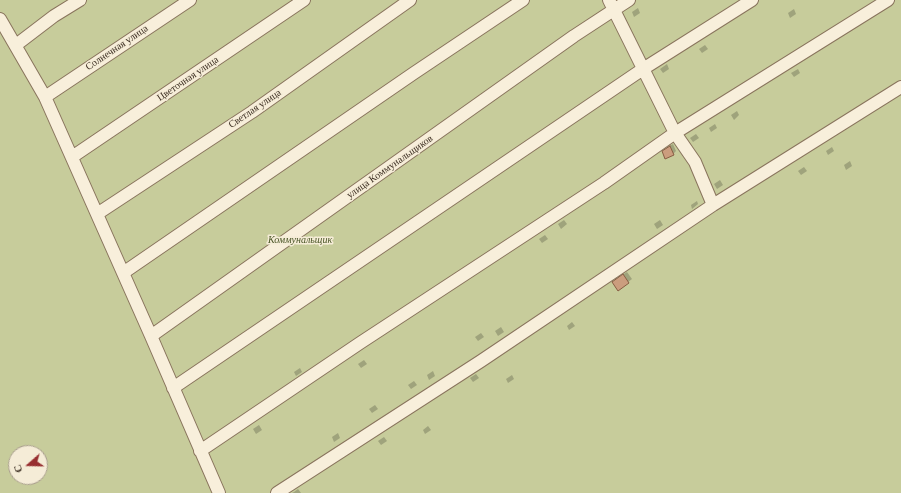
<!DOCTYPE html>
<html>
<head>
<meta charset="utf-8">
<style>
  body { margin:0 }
  #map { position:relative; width:901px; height:493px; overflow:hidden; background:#eee2c7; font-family:"Times New Roman",serif }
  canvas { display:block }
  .north { position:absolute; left:8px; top:445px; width:40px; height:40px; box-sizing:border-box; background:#f5ecd7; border:1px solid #aa9f8e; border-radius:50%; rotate:250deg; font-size:11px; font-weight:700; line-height:16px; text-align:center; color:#3a2c20 }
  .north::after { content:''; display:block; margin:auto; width:14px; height:18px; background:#972e30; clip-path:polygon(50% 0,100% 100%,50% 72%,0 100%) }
</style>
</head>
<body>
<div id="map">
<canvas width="901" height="493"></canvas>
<div class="north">С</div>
</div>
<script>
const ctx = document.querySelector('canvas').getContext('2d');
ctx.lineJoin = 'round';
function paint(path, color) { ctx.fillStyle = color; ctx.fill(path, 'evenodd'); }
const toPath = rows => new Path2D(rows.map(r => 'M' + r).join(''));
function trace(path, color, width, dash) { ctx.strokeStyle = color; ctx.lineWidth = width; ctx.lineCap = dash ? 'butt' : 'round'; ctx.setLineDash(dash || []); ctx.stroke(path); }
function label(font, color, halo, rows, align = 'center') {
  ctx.font = font + ' "Times New Roman",serif'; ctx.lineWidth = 3; ctx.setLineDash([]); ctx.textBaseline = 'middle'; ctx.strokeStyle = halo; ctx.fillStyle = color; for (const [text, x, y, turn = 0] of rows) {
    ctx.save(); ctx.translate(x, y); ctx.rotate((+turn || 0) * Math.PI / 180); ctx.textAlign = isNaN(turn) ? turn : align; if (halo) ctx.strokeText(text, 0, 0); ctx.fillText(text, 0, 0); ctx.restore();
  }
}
paint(toPath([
  [0,0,901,0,901,493,0,493],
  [16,453,40,453,40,477,16,477]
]), '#c7cc9b');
paint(toPath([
  [638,8,640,13,634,17,632,12],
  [794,9,796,14,790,18,788,13],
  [705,45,708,49,702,53,699,49],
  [667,64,669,69,663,73,660,69],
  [798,69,800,73,794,77,791,73],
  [737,111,739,115,734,120,731,115],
  [715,124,717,128,711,132,709,128],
  [696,134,699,138,693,142,690,138],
  [673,144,676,151,673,154,666,148],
  [832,147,834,151,828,155,826,151],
  [850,161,852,166,846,170,844,165],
  [804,167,807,171,801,175,798,171],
  [720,180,723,185,717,189,714,184],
  [697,201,698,204,692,209,691,205],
  [564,220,567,224,561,229,558,224],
  [660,220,663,225,657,229,654,224],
  [545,235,548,239,542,243,539,239],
  [627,272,632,279,619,289,616,279],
  [572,322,575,326,569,330,567,326],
  [501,327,504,332,498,336,495,331],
  [481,333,484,337,478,341,475,337],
  [364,360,367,364,361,368,358,364],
  [300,368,302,372,296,376,294,372],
  [433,371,435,376,429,380,427,375],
  [476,374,479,378,473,382,470,378],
  [512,375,514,379,508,383,506,379],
  [414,381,417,385,411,389,408,385],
  [375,405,378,409,372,413,369,409],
  [259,425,262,430,256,434,253,429],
  [428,426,431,430,425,434,423,430],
  [338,433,340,438,334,442,332,437],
  [384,437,387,441,381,445,378,441],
  [298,489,301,493,292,493,294,492]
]), '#0003');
const building = toPath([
  [670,146,674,155,665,159,662,151,670,146],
  [623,274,629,283,618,291,612,282,623,274]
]);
paint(building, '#cb9d7e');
trace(building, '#885e43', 1);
const minor = toPath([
  [609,0,675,133,695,162,713,205],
  [0,19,45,97,151,336,219,493],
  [16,45,54,16,80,0],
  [45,97,190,0],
  [72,157,304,0],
  [97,214,252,112,410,0],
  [123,273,414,73,523,0],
  [151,336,574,36,629,0],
  [173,388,643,69,752,0],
  [200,451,360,343,604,183,675,133,888,0],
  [277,493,481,361,713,205,901,87]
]);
trace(minor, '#89745d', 14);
trace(minor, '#f8efdb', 12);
label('10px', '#3a2c20', '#f5ecd7', [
  ["Солнечная улица",117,48,-34],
  ["Цветочная улица",188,79,-34],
  ["Светлая улица",255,109,-34],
  ["улица Коммунальщиков",390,167,-35]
]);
label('italic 10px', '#4a5627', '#f5ecd7', [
  ["Коммунальщик",300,240]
]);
</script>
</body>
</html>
